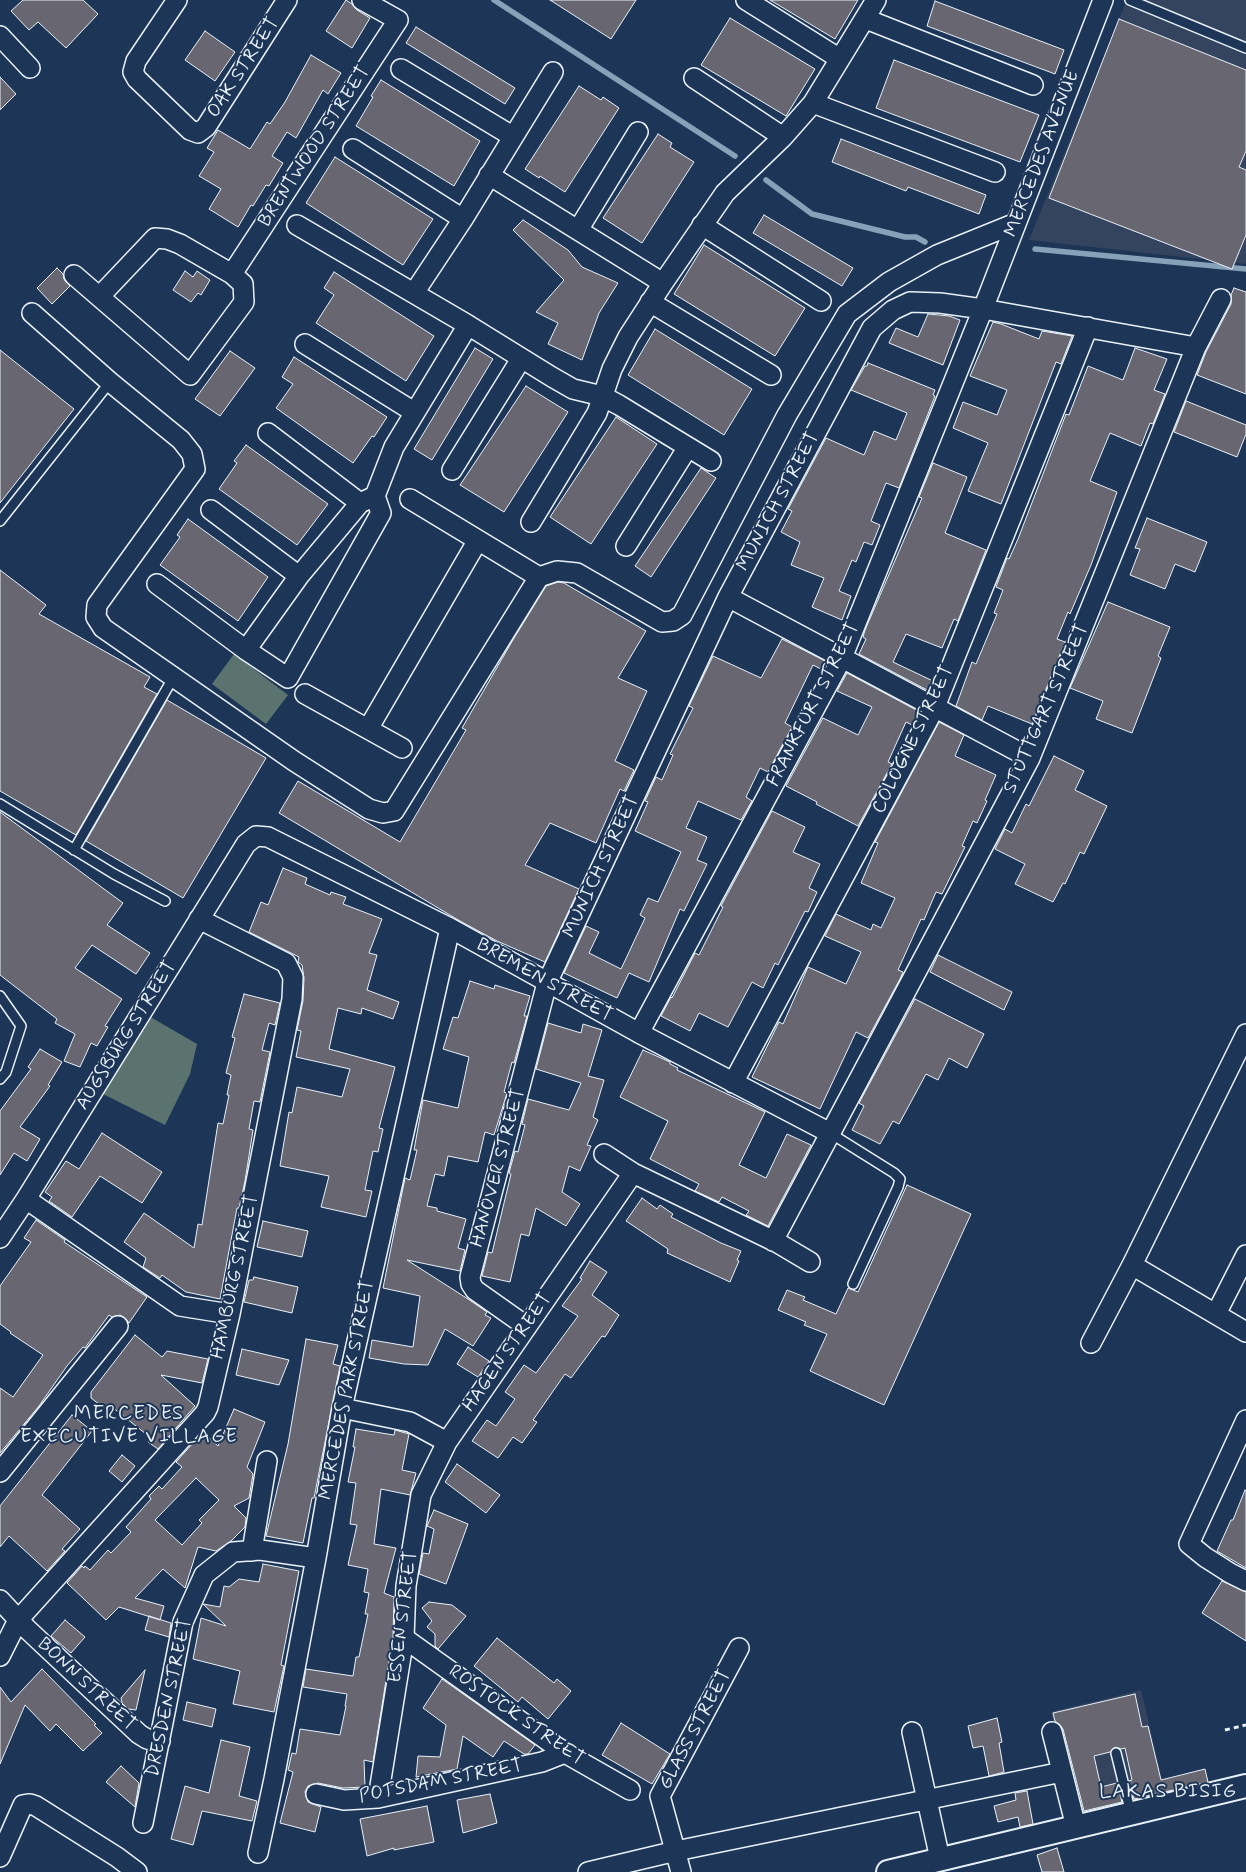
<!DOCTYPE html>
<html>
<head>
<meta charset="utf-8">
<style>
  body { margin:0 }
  canvas { display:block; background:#1d3557 }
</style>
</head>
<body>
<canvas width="1246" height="1872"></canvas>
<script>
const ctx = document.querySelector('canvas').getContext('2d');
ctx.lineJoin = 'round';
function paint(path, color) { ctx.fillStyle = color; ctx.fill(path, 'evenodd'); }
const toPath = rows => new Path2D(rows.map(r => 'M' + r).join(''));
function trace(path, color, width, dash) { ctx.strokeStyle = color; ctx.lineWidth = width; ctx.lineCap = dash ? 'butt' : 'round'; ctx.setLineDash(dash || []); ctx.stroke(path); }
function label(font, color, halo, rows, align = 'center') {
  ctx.font = font + ' Mynerve,sans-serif'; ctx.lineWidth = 4; ctx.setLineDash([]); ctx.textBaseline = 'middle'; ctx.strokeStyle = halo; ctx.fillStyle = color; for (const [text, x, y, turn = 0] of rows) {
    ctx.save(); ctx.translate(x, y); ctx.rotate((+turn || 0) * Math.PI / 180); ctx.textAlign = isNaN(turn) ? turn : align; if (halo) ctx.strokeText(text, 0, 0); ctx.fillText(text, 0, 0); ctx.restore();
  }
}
paint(toPath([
  [1127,0,1246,0,1246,264,1029,240],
  [1141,1690,1166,1797,1076,1819,1051,1712]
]), '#34445f');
paint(toPath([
  [234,654,288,695,266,724,212,684],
  [147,1015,197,1044,190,1074,165,1125,101,1093]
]), '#5b736f');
trace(toPath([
  [494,0,735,156],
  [766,180,812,214,905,237,916,237,925,242],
  [1035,249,1246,269]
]), '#87a2b8', 5.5);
const building = toPath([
  [23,0,83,0,98,14,66,48,38,22,29,30,11,11,23,0],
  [346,0,352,4,357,10,370,18,352,48,326,31,346,0],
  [550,0,636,0,611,39,550,0],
  [770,0,858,0,835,39,770,0],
  [935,1,1064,50,1055,74,927,26,935,1],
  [730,18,815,69,786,116,701,65,730,18],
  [1119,19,1246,70,1246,151,1239,167,1246,170,1246,235,1232,269,1049,198,1119,19],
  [416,27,515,88,505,104,406,43,416,27],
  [205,31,235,52,215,81,185,60,205,31],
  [311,55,341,73,328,94,323,90,296,138,287,132,272,156,283,163,269,186,266,185,253,206,251,205,238,227,209,209,221,189,199,176,214,152,207,148,218,130,250,149,267,122,270,124,285,102,311,55],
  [894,60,1039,115,1020,162,876,108,894,60],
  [0,77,16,94,0,110,0,77],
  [381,80,480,141,454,186,356,126,373,97,371,96,381,80],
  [579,86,601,100,603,97,619,108,565,192,540,176,539,178,525,169,579,86],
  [658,134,672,143,670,147,694,162,642,243,603,218,658,134],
  [841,139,986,195,979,214,908,187,906,191,832,162,841,139],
  [335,157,433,219,403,265,306,203,335,157],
  [764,215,853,268,842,286,753,233,764,215],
  [523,220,568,250,582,267,618,283,599,313,582,360,548,344,558,323,536,312,564,280,513,230,523,220],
  [704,245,805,308,775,356,674,294,704,245],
  [57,268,63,274,64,279,70,286,52,304,37,288,57,268],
  [185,271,193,277,197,271,210,280,201,295,198,293,191,302,173,290,185,271],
  [334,272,434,336,406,381,316,323,334,295,324,288,334,272],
  [1234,288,1246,292,1246,394,1197,375,1206,352,1231,304,1231,295,1234,288],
  [928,314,949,316,960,320,943,365,889,343,896,328,918,337,928,314],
  [993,322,1001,324,1039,339,1042,331,1072,336,1061,364,1056,362,1001,504,968,491,988,443,953,428,963,402,997,415,1007,390,970,376,993,322],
  [655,329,752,389,724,435,628,375,655,329],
  [475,348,493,359,432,460,414,449,475,348],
  [1135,348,1167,359,1154,390,1165,394,1153,424,1150,423,1141,446,1110,433,1090,481,1117,492,1091,565,1070,614,1068,612,1057,639,1065,642,1032,724,988,706,982,720,956,706,972,662,976,664,997,614,994,613,1003,590,996,587,1007,558,1009,559,1018,539,1066,414,1069,415,1088,366,1123,380,1135,348],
  [0,350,74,409,0,503,0,350],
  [230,351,255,368,220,416,195,399,230,351],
  [294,357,387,417,374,437,372,436,353,463,276,408,293,384,282,377,294,357],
  [868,363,935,390,933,395,935,396,899,488,886,483,871,521,880,525,872,545,864,542,856,562,852,560,839,591,851,596,842,620,812,607,824,578,791,565,800,542,781,532,792,511,788,509,826,438,864,455,874,431,896,440,907,413,851,390,865,366,867,366,868,363],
  [526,386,568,412,504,512,460,485,526,386],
  [1186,401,1246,425,1246,434,1237,457,1174,432,1186,401],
  [616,417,657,444,591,544,550,517,616,417],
  [246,445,328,504,297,545,219,489,237,463,234,461,246,445],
  [933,463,967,477,945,533,986,550,958,621,954,619,942,648,906,634,893,662,933,681,929,691,859,654,866,639,863,637,865,630,922,498,919,497,933,463],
  [701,468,716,478,651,577,635,566,701,468],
  [1147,518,1207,542,1195,572,1175,564,1165,589,1130,575,1140,549,1135,548,1147,518],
  [188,519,268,577,238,621,160,565,180,537,177,535,188,519],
  [0,570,46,605,39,614,150,677,144,687,157,694,76,835,0,791,0,570],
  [558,582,564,583,646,631,618,678,647,691,615,761,634,770,624,791,620,789,596,843,550,823,525,865,579,889,545,962,497,941,460,921,279,813,298,781,400,842,466,730,462,728,514,638,546,586,558,582],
  [1108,602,1170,627,1158,656,1161,658,1132,733,1096,719,1103,701,1070,688,1108,602],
  [782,639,827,662,823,670,813,665,785,723,792,727,768,772,760,768,746,797,752,801,741,820,698,801,686,828,707,837,697,860,707,864,684,911,680,909,649,982,629,973,617,998,564,973,586,926,599,932,589,953,621,969,645,918,640,915,648,898,658,902,681,852,635,831,648,802,645,801,656,777,662,780,673,755,670,754,693,708,689,706,713,656,761,678,782,639],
  [847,673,920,712,912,725,906,722,888,762,892,764,858,826,816,804,817,802,786,786,823,718,858,735,872,707,837,691,847,673],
  [167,700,266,758,183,898,86,841,167,700],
  [939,722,964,735,955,756,996,775,985,800,987,801,977,823,973,821,962,846,965,847,942,894,936,892,924,920,921,919,898,970,903,972,900,979,868,1038,856,1032,820,1109,752,1077,779,1022,783,1024,808,967,846,984,861,952,825,936,836,914,871,930,873,924,881,928,895,898,861,883,878,843,875,842,939,722],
  [1054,756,1084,771,1075,790,1107,806,1084,854,1080,852,1065,884,1063,883,1053,902,1015,884,1025,864,995,849,1005,829,1012,833,1026,804,1029,806,1054,756],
  [772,811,805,827,793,852,820,864,809,888,817,892,808,912,805,911,778,965,775,963,763,988,752,982,728,1027,699,1013,690,1031,661,1016,671,997,672,998,695,953,699,955,723,907,721,906,772,811],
  [0,812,123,903,107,925,150,953,136,974,92,945,75,968,122,999,105,1026,108,1027,97,1046,91,1043,80,1067,64,1061,75,1034,55,1023,57,1019,0,975,0,812],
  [283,868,307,878,305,884,330,895,331,892,346,897,343,904,382,919,369,953,377,955,367,990,399,1002,393,1019,362,1008,361,1014,338,1008,329,1049,395,1067,379,1128,383,1129,378,1152,373,1151,365,1190,372,1191,366,1217,321,1207,329,1176,280,1166,289,1112,292,1113,297,1087,342,1097,350,1069,296,1057,301,1031,297,1030,303,1001,304,978,302,965,298,962,299,957,249,932,261,902,268,905,283,868],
  [938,955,1012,992,1004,1010,930,972,938,955],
  [470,981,494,989,495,985,530,996,524,1016,527,1016,514,1063,512,1062,504,1092,507,1093,494,1135,485,1132,478,1162,448,1156,444,1176,435,1174,427,1206,437,1208,437,1211,466,1219,458,1248,465,1250,460,1271,407,1260,468,1299,487,1312,485,1315,491,1318,473,1346,445,1329,428,1365,404,1364,369,1358,372,1340,413,1347,420,1296,383,1288,405,1178,410,1180,417,1150,414,1150,423,1100,458,1108,469,1057,443,1049,453,1017,458,1018,470,981],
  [244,994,280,1003,275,1025,269,1023,262,1050,270,1052,260,1102,254,1101,249,1129,253,1130,245,1181,239,1208,237,1208,220,1299,186,1292,162,1275,160,1278,143,1267,146,1258,124,1242,144,1213,194,1248,198,1224,202,1225,218,1123,223,1124,229,1095,227,1095,231,1075,226,1073,235,1038,232,1037,244,994],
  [915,999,984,1034,967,1068,949,1058,938,1080,926,1074,899,1124,893,1121,880,1144,852,1130,864,1106,859,1103,915,999],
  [548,1023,581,1033,583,1024,602,1030,588,1076,604,1080,593,1117,598,1120,587,1145,591,1146,580,1171,569,1166,562,1192,580,1204,566,1226,536,1208,529,1236,521,1234,510,1282,482,1276,488,1252,492,1253,511,1174,509,1173,515,1151,518,1152,525,1125,522,1124,528,1099,569,1110,581,1083,536,1069,548,1023],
  [40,1049,62,1062,48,1085,50,1086,20,1127,40,1139,27,1161,14,1153,0,1175,0,1111,31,1069,28,1067,40,1049],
  [643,1050,670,1062,670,1064,678,1068,677,1070,765,1112,739,1165,766,1178,787,1134,811,1145,768,1226,746,1215,749,1211,722,1197,719,1202,695,1191,699,1184,650,1159,668,1121,620,1097,643,1050],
  [102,1133,162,1172,142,1203,100,1176,72,1217,49,1201,52,1197,45,1192,66,1161,79,1169,102,1133],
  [907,1185,971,1214,884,1405,810,1371,827,1334,804,1325,806,1322,778,1310,787,1290,805,1297,803,1300,836,1314,848,1288,858,1292,907,1185],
  [642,1198,657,1209,660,1205,673,1214,671,1217,721,1243,741,1251,737,1260,739,1261,730,1282,667,1253,668,1249,626,1221,642,1198],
  [36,1220,65,1240,64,1242,147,1297,129,1323,125,1318,120,1315,112,1317,109,1315,85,1348,83,1347,67,1366,39,1406,0,1453,0,1388,13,1397,43,1355,10,1333,11,1332,0,1324,0,1286,31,1242,24,1238,36,1220],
  [263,1221,308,1231,302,1257,257,1247,263,1221],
  [590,1261,607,1272,592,1295,619,1315,605,1337,602,1336,571,1378,565,1374,533,1420,537,1422,522,1443,513,1437,498,1458,472,1441,487,1420,496,1426,515,1399,505,1392,524,1365,536,1373,578,1316,562,1306,582,1279,580,1278,590,1261],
  [254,1277,298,1287,292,1313,244,1302,249,1280,253,1280,254,1277],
  [135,1335,162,1357,167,1351,208,1359,202,1383,161,1375,195,1406,158,1449,148,1442,151,1438,112,1407,108,1411,91,1398,91,1392,135,1335],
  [306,1339,338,1345,333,1364,340,1366,314,1498,312,1498,303,1543,266,1536,288,1444,306,1339],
  [468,1347,489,1361,478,1377,457,1364,468,1347],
  [242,1349,289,1360,279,1385,236,1375,242,1349],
  [234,1409,265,1422,247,1467,253,1474,249,1498,234,1506,246,1518,245,1527,231,1541,216,1551,198,1547,185,1588,163,1569,135,1598,164,1606,160,1620,119,1607,106,1620,67,1583,82,1566,84,1568,85,1566,90,1570,108,1550,111,1553,131,1532,126,1527,151,1499,149,1496,159,1486,162,1489,182,1467,176,1462,203,1432,218,1446,234,1409],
  [196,1478,219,1500,199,1520,202,1523,182,1545,155,1520,196,1478],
  [72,1415,92,1431,42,1495,80,1529,62,1549,65,1551,47,1571,9,1536,0,1547,0,1506,72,1415],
  [356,1429,394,1435,395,1430,409,1434,402,1470,416,1473,410,1495,381,1489,374,1544,396,1548,384,1593,394,1597,393,1637,373,1762,364,1760,365,1787,343,1788,318,1783,308,1786,305,1792,308,1802,321,1807,315,1832,280,1823,293,1772,288,1770,292,1753,296,1754,300,1729,340,1735,346,1706,345,1706,347,1694,303,1687,306,1669,353,1676,356,1657,359,1657,368,1614,365,1614,369,1593,364,1592,368,1569,348,1565,357,1525,350,1524,356,1483,348,1482,355,1447,353,1447,356,1429],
  [122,1455,135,1466,122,1482,109,1471,122,1455],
  [457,1464,500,1495,486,1513,445,1482,457,1464],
  [1245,1490,1246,1491,1246,1568,1217,1551,1231,1520,1233,1520,1245,1490],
  [434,1510,468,1524,446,1584,419,1574,423,1553,429,1554,434,1529,427,1526,434,1510],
  [263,1564,299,1571,281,1665,284,1666,274,1712,233,1704,240,1671,193,1659,201,1618,226,1626,203,1604,220,1607,224,1586,229,1587,239,1579,259,1582,263,1564],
  [1222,1581,1246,1592,1246,1641,1202,1613,1222,1581],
  [429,1602,452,1605,466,1616,438,1649,435,1646,435,1634,427,1627,432,1621,422,1608,429,1602],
  [149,1616,171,1623,169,1637,145,1630,149,1616],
  [65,1620,85,1637,71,1653,51,1636,65,1620],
  [497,1638,554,1683,557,1679,571,1691,548,1719,522,1697,518,1702,474,1666,497,1638],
  [42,1669,96,1724,94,1725,102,1733,83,1751,56,1724,50,1731,25,1705,0,1764,0,1687,11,1702,42,1669],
  [145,1670,136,1710,128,1709,122,1703,121,1698,145,1670],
  [442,1679,535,1745,528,1754,524,1754,504,1741,493,1757,463,1736,457,1769,416,1777,418,1756,440,1757,446,1725,423,1708,442,1679],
  [1135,1694,1142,1727,1148,1726,1161,1780,1205,1769,1208,1782,1134,1799,1129,1781,1132,1780,1125,1748,1121,1749,1115,1747,1110,1752,1094,1756,1101,1787,1117,1783,1122,1802,1084,1811,1063,1729,1060,1725,1055,1721,1053,1713,1135,1694],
  [187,1702,216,1709,212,1727,183,1720,187,1702],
  [997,1718,1002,1742,999,1743,1004,1772,989,1776,983,1746,973,1748,968,1726,997,1718],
  [621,1723,670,1754,652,1784,602,1755,621,1723],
  [221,1740,250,1747,239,1796,257,1801,252,1821,202,1811,193,1845,171,1839,185,1786,209,1793,221,1740],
  [121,1766,139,1783,135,1807,106,1782,121,1766],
  [1027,1791,1033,1824,1020,1827,1018,1817,998,1822,994,1806,1016,1800,1015,1793,1027,1791],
  [490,1794,497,1823,463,1833,457,1800,490,1794],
  [427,1806,434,1842,394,1850,394,1848,367,1856,360,1819,427,1806],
  [1057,1848,1064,1872,1042,1872,1037,1855,1057,1848]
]);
paint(building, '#686771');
trace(building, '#e8f1f8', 1);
const service = toPath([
  [1130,0,1246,48],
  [0,521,110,382],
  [0,804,114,874,165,901],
  [74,850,173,678],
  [0,996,21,1026,6,1072,0,1079],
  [830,1133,894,1173,900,1179,898,1187,853,1284],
  [1116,1753,1131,1814]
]);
const minor = toPath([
  [177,0,136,61,133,72,137,79,190,130,198,133,206,127,287,0],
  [746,0,840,59],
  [866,19,1033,85],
  [0,36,30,68],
  [401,69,512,136],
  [694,78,783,137],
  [813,103,995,172],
  [353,149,463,219],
  [489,175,663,283],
  [297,225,468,325,552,377,573,389,602,396,619,405,711,461],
  [702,225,821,301],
  [578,230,638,132],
  [232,274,398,20,362,0],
  [74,275,190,375,244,302,243,284,232,274,180,244,167,239,155,238,100,296],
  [414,293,463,219,553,72],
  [650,302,771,375],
  [32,313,110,382,181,440,192,454,195,469,97,605,96,617,103,628,294,761,369,809,383,813,394,811,539,577,557,571,577,573,662,622,673,621,682,615,787,415,847,314,889,282,937,255,1016,223],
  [305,344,414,412],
  [268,433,360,503],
  [452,470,521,359],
  [410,499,539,577],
  [211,510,299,576],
  [531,522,597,413,612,369,628,337,663,283,725,193,783,137,813,103,876,0],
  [626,546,688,447],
  [157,584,246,650,288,678,381,513,375,496,394,447,468,325],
  [728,597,1030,758],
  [246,650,299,576,360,503,375,496],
  [305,694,402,748],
  [368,729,478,540],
  [639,1033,842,658,983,309,1103,0],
  [733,1083,935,707,1088,327],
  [604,1154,633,1173,778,1243,810,1262],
  [26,1199,180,1306,230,1314],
  [0,1238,26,1199,246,844,256,836,268,837,450,928,639,1033,830,1133],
  [773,1241,1030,758,1196,347,1221,299],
  [1132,1265,1246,1332],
  [1216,1314,1246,1255],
  [526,1326,475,1290,471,1284,470,1277,547,983,728,597,872,328,893,310,910,302,940,303,983,309,1196,347],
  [1091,1343,1132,1265,1246,1034],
  [342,1408,410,1422,447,1442],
  [1246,1420,1189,1544,1205,1557,1230,1573,1246,1581],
  [0,1472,118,1326],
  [252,1551,267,1461],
  [0,1600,27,1629,139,1734,147,1739,160,1741],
  [404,1638,565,1753,630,1790],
  [0,1656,18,1620,205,1413,208,1407,230,1314,292,999,293,977,286,963,199,919],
  [912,1732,940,1859],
  [1052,1732,1076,1827],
  [316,1794,344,1800,378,1798,542,1762,565,1753],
  [378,1798,404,1638,406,1586,421,1495,447,1442,633,1173],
  [143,1823,183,1622,204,1575,233,1552,260,1550,316,1558],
  [258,1853,274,1779,316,1558,342,1408,450,928],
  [0,1857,23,1805,30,1804,36,1806,117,1857,137,1872],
  [588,1872,676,1851,1062,1772],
  [681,1872,660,1796,739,1648]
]);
const tertiary = toPath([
  [888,1872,1246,1786]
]);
trace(service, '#e8f1f8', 12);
trace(minor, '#e8f1f8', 22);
trace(tertiary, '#e8f1f8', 26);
trace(toPath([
  [1225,1730,1246,1725]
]), '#e8f1f8', 3, [5, 4]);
trace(service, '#1d3557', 9);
trace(minor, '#1d3557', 19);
trace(tertiary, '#1d3557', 22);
label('19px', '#e8f1f8', '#1d3557', [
  ["OAK STREET",244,68,-57],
  ["BRENTWOOD STREET",315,147,-57],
  ["MERCEDES AVENUE",1043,154,-69],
  ["MUNICH STREET",779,502,-62],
  ["FRANKFURT STREET",814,705,-63],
  ["STUTTGART STREET",1047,709,-66],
  ["COLOGNE STREET",914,740,-64],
  ["MUNICH STREET",602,867,-65],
  ["BREMEN STREET",544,981,29],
  ["AUGSBURG STREET",127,1036,-58],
  ["HANOVER STREET",499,1168,-75],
  ["HAMBURG STREET",236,1277,-78],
  ["HAGEN STREET",508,1353,-55],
  ["MERCEDES PARK STREET",348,1390,-79],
  ["ESSEN STREET",404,1617,-83],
  ["BONN STREET",86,1685,43],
  ["DRESDEN STREET",170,1698,-78],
  ["ROSTOCK STREET",516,1716,35],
  ["GLASS STREET",696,1730,-62],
  ["POTSDAM STREET",441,1782,-11]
]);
ctx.letterSpacing = '1px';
label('20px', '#e8f1f8', '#1d3557', [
  ["MERCEDES",129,1415],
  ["EXECUTIVE VILLAGE",129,1438],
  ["LAKAS BISIG",1168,1793]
]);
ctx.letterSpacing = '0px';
</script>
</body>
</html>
